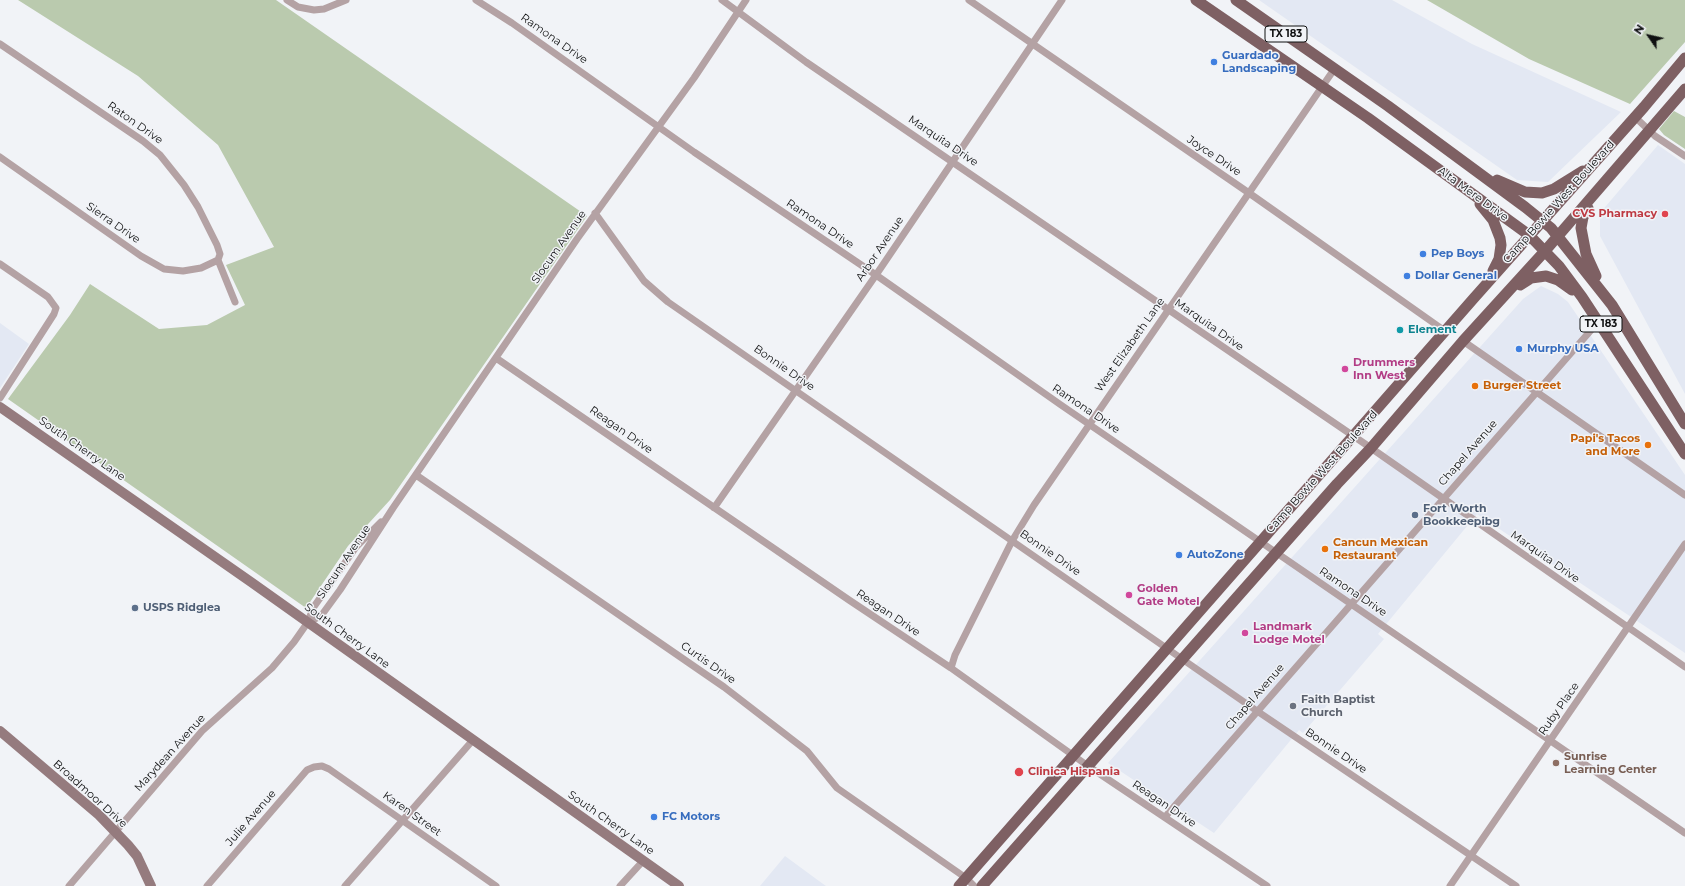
<!DOCTYPE html>
<html>
<head>
<meta charset="utf-8">
<style>
  body { margin:0 }
  #map { position:relative; width:1685px; height:886px; overflow:hidden; background:#f1f3f7; font-family:Montserrat,sans-serif }
  canvas { display:block }
  .north { position:absolute; left:1629px; top:16px; width:40px; height:40px; -webkit-text-stroke:3px #f1f3f7; paint-order:stroke; rotate:304deg; font-size:11px; font-weight:700; line-height:16px; text-align:center; color:#0f1011 }
  .north::after { content:''; display:block; margin:auto; width:14px; height:18px; background:#0f1011; clip-path:polygon(50% 0,100% 100%,50% 72%,0 100%) }
</style>
</head>
<body>
<div id="map">
<canvas width="1685" height="886"></canvas>
<div class="north">N</div>
</div>
<script>
const ctx = document.querySelector('canvas').getContext('2d');
ctx.lineJoin = 'round';
function paint(path, color) { ctx.fillStyle = color; ctx.fill(path, 'evenodd'); }
const toPath = rows => new Path2D(rows.map(r => 'M' + r).join(''));
function trace(path, color, width, dash) { ctx.strokeStyle = color; ctx.lineWidth = width; ctx.lineCap = dash ? 'butt' : 'round'; ctx.setLineDash(dash || []); ctx.stroke(path); }
function label(font, color, halo, rows, align = 'center') {
  ctx.font = font + ' Montserrat,sans-serif'; ctx.lineWidth = 3; ctx.setLineDash([]); ctx.textBaseline = 'middle'; ctx.strokeStyle = halo; ctx.fillStyle = color; for (const [text, x, y, turn = 0] of rows) {
    ctx.save(); ctx.translate(x, y); ctx.rotate((+turn || 0) * Math.PI / 180); ctx.textAlign = isNaN(turn) ? turn : align; if (halo) ctx.strokeText(text, 0, 0); ctx.fillText(text, 0, 0); ctx.restore();
  }
}
paint(toPath([
  [1259,0,1392,0,1472,44,1621,112,1548,182,1517,180],
  [1658,145,1685,164,1685,394,1600,236,1600,213],
  [1541,286,1558,294,1568,302,1685,475,1685,653,1477,514,1378,634,1384,639,1303,733,1299,730,1214,833,1108,763,1523,299],
  [0,323,29,344,0,388],
  [785,856,819,881,826,886,760,886]
]), '#e3e8f3');
paint(toPath([
  [18,0,276,0,587,216,390,500,348,546,306,608,8,399,70,315,90,284,159,329,207,325,245,305,226,265,274,247,218,145,138,76],
  [1427,0,1685,0,1685,42,1630,104,1529,59],
  [1674,111,1685,117,1685,149,1664,135,1659,129]
]), '#bacaae');
trace(toPath([
  [287,0,298,7,314,10,324,9,346,0],
  [476,0,512,23,694,152,876,275,1061,405,1685,833],
  [722,0,806,62,1371,448,1685,667],
  [969,0,1249,193,1445,331],
  [0,44,143,141,160,155,184,185,198,207,217,245,220,254,218,260,201,268,183,271,164,269,141,256,0,157],
  [1635,117,1655,136,1685,156],
  [595,213,644,281,668,302,1257,711,1516,886],
  [218,260,235,302],
  [0,264,48,297,56,308,54,314,0,398],
  [1463,341,1685,495],
  [496,358,849,600,951,668,1088,766,1267,886],
  [416,475,724,687,807,751,837,788,966,878,974,886],
  [714,508,876,275,1062,0],
  [308,622,321,616,340,590,393,508,577,239,694,78,746,0],
  [951,668,955,655,1012,541,1034,505,1335,68],
  [1165,817,1599,321],
  [69,886,202,731,272,668,294,642,308,622,313,608,356,547,381,522],
  [207,886,307,770,314,767,322,766,329,769,496,886],
  [345,886,473,740],
  [620,886,643,861],
  [1450,886,1685,544]
]), '#b4a2a4', 7);
trace(toPath([
  [0,407,251,582,679,886],
  [0,731,99,815,128,845,137,856,151,886]
]), '#957b7e', 10);
trace(toPath([
  [1196,0,1368,118,1529,235,1559,266,1582,297,1685,454],
  [1236,0,1388,106,1525,207,1551,228,1612,305,1685,424],
  [1497,180,1525,192,1542,193,1554,189,1583,171],
  [1480,204,1493,220,1500,238,1501,245,1499,259,1493,271],
  [1588,208,1583,217,1581,228,1586,254,1596,276],
  [1520,285,1531,278,1546,276,1558,280,1572,290],
  [959,886,1474,298,1644,107,1685,58],
  [982,886,1337,484,1371,448,1463,341,1545,251,1685,89]
]), '#7e6063', 11);
for (const [x, y, r, color] of [
  [1214,62,4,"#3f7fe0"],
  [1665,214,4,"#e0444e"],
  [1423,254,4,"#3f7fe0"],
  [1407,276,4,"#3f7fe0"],
  [1400,330,4,"#0f9aa8"],
  [1519,349,4,"#3f7fe0"],
  [1345,369,4,"#d1479c"],
  [1475,386,4,"#e8710a"],
  [1648,445,4,"#e8710a"],
  [1415,515,4,"#5c6f8a"],
  [1325,549,4,"#e8710a"],
  [1179,555,4,"#3f7fe0"],
  [1129,595,4,"#d1479c"],
  [135,608,4,"#5c6f8a"],
  [1245,633,4,"#d1479c"],
  [1293,706,4,"#6b7280"],
  [1556,763,4,"#8d6e63"],
  [1019,772,5,"#e0444e"],
  [654,817,4,"#3f7fe0"]
]) { const dot = new Path2D(); dot.arc(x, y, r, 0, 2 * Math.PI); ctx.fillStyle = color; ctx.fill(dot); trace(dot, '#f1f3f7', 1.5); }
for (const [x, y, w] of [
  [1286,34,42],
  [1601,324,42]
]) { const box = new Path2D(); box.roundRect(x - w / 2, y - 8, w, 16, 3); ctx.fillStyle = '#f1f3f7'; ctx.fill(box); trace(box, '#0f1011', 1); }
label('bold 10px', '#0f1011', null, [
  ["TX 183",1286,34],
  ["TX 183",1601,324]
]);
label('11px', '#0f1011', '#f1f3f7', [
  ["Ramona Drive",554,39,35],
  ["Raton Drive",135,123,35],
  ["Marquita Drive",943,141,34],
  ["Joyce Drive",1214,156,34],
  ["Alta Mere Drive",1473,194,36],
  ["Camp Bowie West Boulevard",1559,202,-48],
  ["Sierra Drive",113,223,35],
  ["Ramona Drive",820,224,34],
  ["Slocum Avenue",559,247,-55],
  ["Arbor Avenue",880,249,-56],
  ["Marquita Drive",1209,325,35],
  ["West Elizabeth Lane",1130,345,-55],
  ["Bonnie Drive",784,368,35],
  ["Ramona Drive",1086,409,34],
  ["Reagan Drive",621,430,35],
  ["South Cherry Lane",82,449,35],
  ["Chapel Avenue",1468,453,-49],
  ["Camp Bowie West Boulevard",1322,472,-48],
  ["Bonnie Drive",1050,553,35],
  ["Marquita Drive",1545,557,35],
  ["Slocum Avenue",344,562,-56],
  ["Ramona Drive",1353,592,34],
  ["Reagan Drive",888,613,34],
  ["South Cherry Lane",347,636,36],
  ["Curtis Drive",708,663,35],
  ["Chapel Avenue",1255,697,-49],
  ["Ruby Place",1559,709,-55],
  ["Bonnie Drive",1336,751,34],
  ["Marydean Avenue",170,753,-48],
  ["Broadmoor Drive",90,794,42],
  ["Reagan Drive",1164,804,34],
  ["Karen Street",412,814,35],
  ["Julie Avenue",251,818,-49],
  ["South Cherry Lane",611,823,35]
]);
label('bold 11px', '#366cbe', '#f1f3f7', [
  ["Guardado",1222,56],
  ["Landscaping",1222,69],
  ["Pep Boys",1431,254],
  ["Dollar General",1415,276],
  ["Murphy USA",1527,349],
  ["AutoZone",1187,555],
  ["FC Motors",662,817]
], 'left');
label('bold 11px', '#be3a42', '#f1f3f7', [
  ["CVS Pharmacy",1657,214],
  ["Clinica Hispania",1028,772,"left"]
], 'right');
label('bold 11px', '#0d838f', '#f1f3f7', [
  ["Element",1408,330]
], 'left');
label('bold 11px', '#b23c85', '#f1f3f7', [
  ["Drummers",1353,363],
  ["Inn West",1353,376],
  ["Golden",1137,589],
  ["Gate Motel",1137,602],
  ["Landmark",1253,627],
  ["Lodge Motel",1253,640]
], 'left');
label('bold 11px', '#c56008', '#f1f3f7', [
  ["Burger Street",1483,386],
  ["Papi's Tacos",1640,439,"right"],
  ["and More",1640,452,"right"],
  ["Cancun Mexican",1333,543],
  ["Restaurant",1333,556]
], 'left');
label('bold 11px', '#4e5e75', '#f1f3f7', [
  ["Fort Worth",1423,509],
  ["Bookkeepibg",1423,522],
  ["USPS Ridglea",143,608]
], 'left');
label('bold 11px', '#5b616d', '#f1f3f7', [
  ["Faith Baptist",1301,700],
  ["Church",1301,713]
], 'left');
label('bold 11px', '#785e54', '#f1f3f7', [
  ["Sunrise",1564,757],
  ["Learning Center",1564,770]
], 'left');
</script>
</body>
</html>
